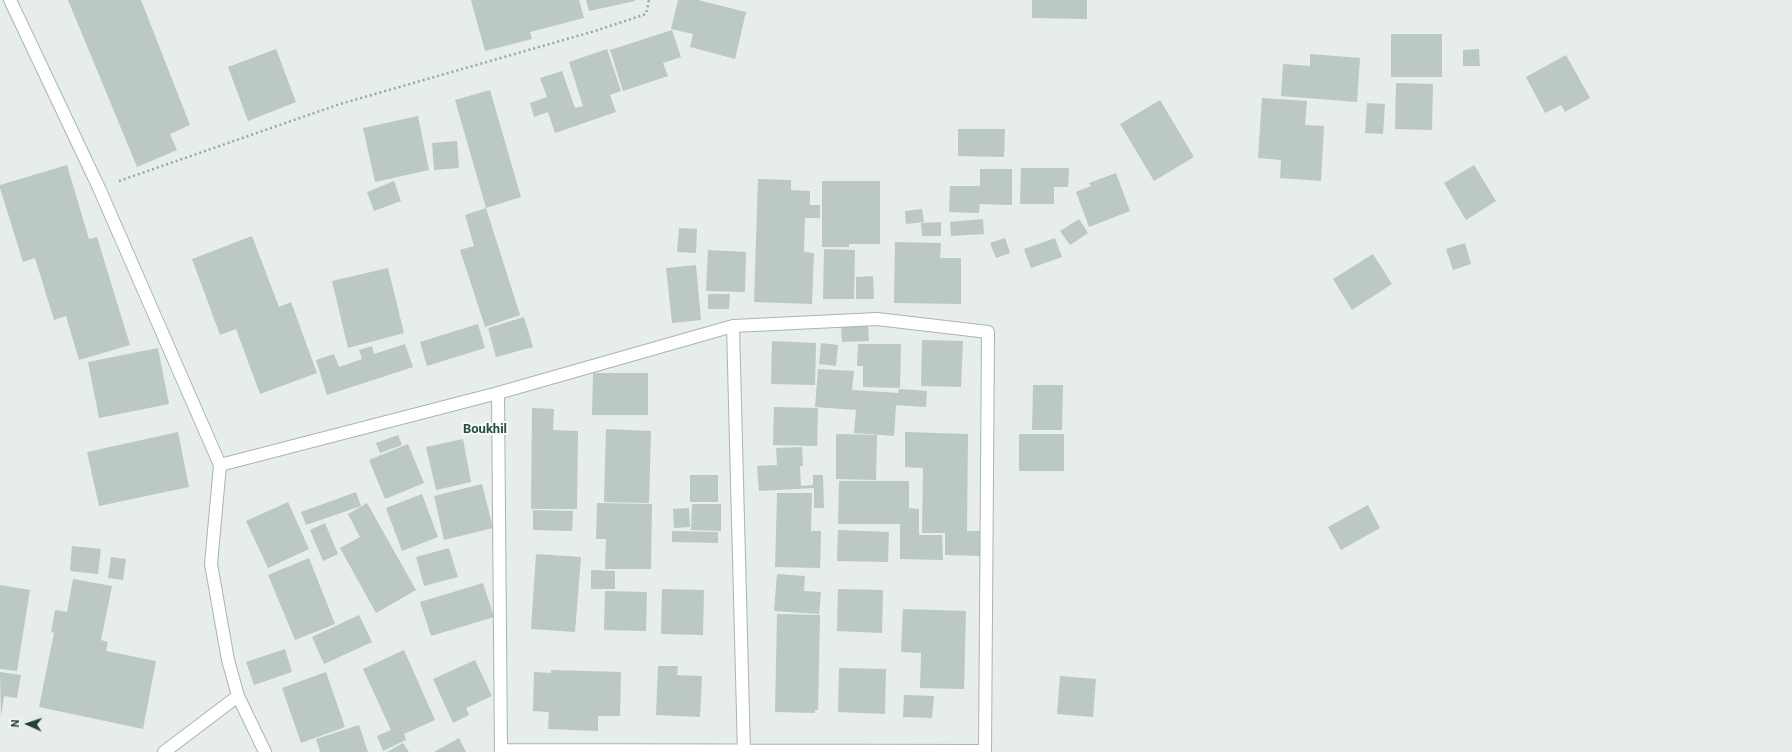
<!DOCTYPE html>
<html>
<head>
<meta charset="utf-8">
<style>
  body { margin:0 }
  #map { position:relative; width:1792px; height:752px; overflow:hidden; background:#e6edea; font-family:Roboto,sans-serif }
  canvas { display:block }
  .north { position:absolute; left:8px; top:704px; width:40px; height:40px; -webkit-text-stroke:3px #f6faf8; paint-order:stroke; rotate:273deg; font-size:11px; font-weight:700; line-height:16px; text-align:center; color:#263e38 }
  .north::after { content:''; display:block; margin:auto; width:14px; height:18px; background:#263e38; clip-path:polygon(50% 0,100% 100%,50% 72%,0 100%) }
</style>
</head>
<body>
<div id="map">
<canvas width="1792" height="752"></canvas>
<div class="north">N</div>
</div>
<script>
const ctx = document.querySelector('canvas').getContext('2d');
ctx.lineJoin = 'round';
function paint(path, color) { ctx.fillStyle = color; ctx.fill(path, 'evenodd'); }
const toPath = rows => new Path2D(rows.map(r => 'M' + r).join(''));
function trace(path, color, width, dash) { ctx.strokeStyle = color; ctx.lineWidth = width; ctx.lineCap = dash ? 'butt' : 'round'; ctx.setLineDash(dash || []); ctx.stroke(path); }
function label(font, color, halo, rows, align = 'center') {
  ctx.font = font + ' Roboto,sans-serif'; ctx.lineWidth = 4; ctx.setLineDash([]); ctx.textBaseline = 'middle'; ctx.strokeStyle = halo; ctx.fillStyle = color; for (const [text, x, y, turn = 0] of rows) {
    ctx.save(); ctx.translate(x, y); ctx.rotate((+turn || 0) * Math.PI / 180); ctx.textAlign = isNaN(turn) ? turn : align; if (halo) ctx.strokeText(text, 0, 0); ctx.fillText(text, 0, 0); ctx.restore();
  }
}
paint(toPath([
  [68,0,141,0,190,125,170,134,177,150,137,167],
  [471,0,579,0,584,18,530,32,532,39,485,51],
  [586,0,635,0,635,1,589,11],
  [678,0,698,0,746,12,735,59,690,47,693,34,671,29],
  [1032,0,1087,0,1087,19,1032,18],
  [672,30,681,57,663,63,668,76,623,91,610,50],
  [1391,34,1442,34,1442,77,1391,77],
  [276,49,296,102,248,121,228,67],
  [607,49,621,91,610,95,616,112,555,133,548,112,534,117,530,103,547,97,540,78,562,71,575,108,583,106,569,62],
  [1479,49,1480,66,1463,66,1463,50],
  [1310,54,1360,58,1357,102,1281,96,1283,64,1310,66],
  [1566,55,1590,98,1565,112,1561,105,1545,113,1526,77],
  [1396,83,1433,84,1432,130,1395,129],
  [490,90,521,197,486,208,455,100],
  [1262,98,1307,101,1305,125,1324,126,1321,181,1280,178,1281,160,1258,158],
  [1160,100,1194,157,1154,181,1120,124],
  [1367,103,1385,104,1383,134,1365,133],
  [418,116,429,170,375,182,363,128],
  [958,129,1005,129,1004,157,958,156],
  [457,141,459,168,434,170,432,143],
  [67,165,89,239,97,237,130,345,79,360,66,316,54,320,35,258,23,262,0,188,0,185],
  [1474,165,1496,201,1466,220,1444,183],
  [1021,168,1069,168,1068,187,1054,187,1054,204,1020,204],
  [980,169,1012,169,1012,205,980,204,980,200,979,213,949,212,950,186,980,186],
  [1116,173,1130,211,1089,227,1076,192,1091,186,1089,183],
  [758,179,791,180,791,190,810,191,810,205,820,205,820,218,805,218,804,252,814,253,812,304,754,302],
  [394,181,401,201,374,211,367,192],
  [822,181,880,181,880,244,849,244,849,247,822,247],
  [486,208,520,315,485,327,460,250,474,246,465,215],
  [922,209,924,222,906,224,905,211],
  [983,219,984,234,951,236,950,222],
  [1079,219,1088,233,1070,245,1060,231],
  [941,222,941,236,922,236,921,223],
  [679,228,697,229,696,253,677,252],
  [252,236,279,307,291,302,317,373,260,394,236,329,220,335,192,259],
  [1005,238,1010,253,996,258,990,243],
  [1055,238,1062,257,1031,268,1024,249],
  [895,242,941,243,940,258,961,258,961,304,894,303],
  [1465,243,1471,264,1453,270,1446,249],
  [824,249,855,250,854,299,823,299],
  [708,250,746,252,745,292,706,291],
  [1373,254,1392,284,1352,310,1333,279],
  [696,265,701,320,672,323,666,268],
  [388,268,404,333,348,348,332,281],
  [873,276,874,299,856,299,856,277],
  [708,294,730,294,729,309,708,309],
  [524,317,533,347,496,357,488,328],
  [478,324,485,348,427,366,420,342],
  [868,324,869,341,842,342,841,325],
  [922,340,963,341,961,387,921,386],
  [772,341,816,343,815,385,771,384],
  [821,343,838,345,836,366,819,364],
  [405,344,413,367,327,395,316,360,334,354,339,367,362,359,359,350,372,346,374,354],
  [858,344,901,344,900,388,863,387,863,366,857,366],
  [158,348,169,404,99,418,88,362],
  [818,369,854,371,852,390,898,393,899,389,927,391,926,407,896,405,894,436,854,433,856,410,815,407],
  [593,373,648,373,648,415,592,415],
  [1033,385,1063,385,1062,430,1032,430],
  [774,407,818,408,817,446,773,445],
  [532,408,554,409,553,430,578,431,577,509,531,509],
  [606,429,651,431,649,503,604,502],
  [178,432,189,487,99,506,87,452],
  [905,432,968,434,967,531,981,531,981,556,945,555,945,533,922,533,923,468,905,467],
  [836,434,877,435,876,480,836,479],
  [1019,434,1064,434,1064,471,1019,471],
  [398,435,402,445,380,453,376,443],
  [463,439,471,482,436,490,426,447],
  [408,444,424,483,385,499,369,460],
  [802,447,803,466,800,466,801,486,813,485,813,475,823,475,824,508,814,508,814,488,759,491,757,466,777,465,776,448],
  [690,475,718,475,718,502,690,502],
  [839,481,909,481,909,508,919,509,919,535,942,535,943,560,900,559,900,524,838,524],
  [482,484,493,528,444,540,434,496],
  [356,492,361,506,306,525,301,512],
  [777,493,812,493,811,531,821,531,820,568,775,567],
  [422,494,438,537,402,551,386,508],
  [288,502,309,549,268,568,246,521],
  [367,503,416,590,376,613,340,548,360,537,348,514],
  [597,503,652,504,651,569,605,569,606,539,596,539],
  [692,504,721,504,721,531,691,530],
  [1368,505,1380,528,1341,550,1328,527],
  [689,508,690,527,674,528,673,509],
  [533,510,573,511,572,531,533,530],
  [325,523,338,554,323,561,310,530],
  [838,530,889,532,888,562,837,561],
  [672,531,718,532,718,543,672,542],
  [72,546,101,549,98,574,70,571],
  [449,548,458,577,424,586,416,557],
  [536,554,581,557,575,632,531,629],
  [111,557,126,559,123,580,108,578],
  [309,558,335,624,295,640,268,575],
  [591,570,615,571,615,589,591,589],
  [777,574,805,576,804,591,821,592,819,614,774,611],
  [73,579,112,586,101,640,108,642,106,651,156,661,143,729,39,707,54,633,51,632,55,610,67,612],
  [483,583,494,617,431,636,420,602],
  [0,585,30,590,17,671,0,669],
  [662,589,704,590,703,635,661,634],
  [838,589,883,590,882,633,837,631],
  [605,591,647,592,646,631,604,630],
  [903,609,966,611,964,689,920,688,921,653,901,652],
  [777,614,820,615,818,710,815,710,815,713,775,712],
  [359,615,372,642,324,664,312,637],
  [285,649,292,672,254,685,246,662],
  [404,650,435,720,404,734,406,740,383,751,377,736,391,730,363,669],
  [475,660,492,696,466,708,469,715,453,723,433,679],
  [658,666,678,666,677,675,702,676,700,717,656,715],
  [839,668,886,669,885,714,838,712],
  [551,670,621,672,620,716,598,716,598,731,548,729,549,712,533,711,534,672,551,673],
  [0,672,21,675,17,698,4,696,1,717],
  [326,672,345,727,301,743,282,688],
  [1060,676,1096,679,1093,717,1057,714],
  [904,695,934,696,932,718,903,717],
  [359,725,368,752,320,752,316,739],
  [459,738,466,752,434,752],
  [403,743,409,752,387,752]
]), '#bbc8c3');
const minor = toPath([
  [10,0,99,188,220,465,211,564,228,660,238,696,265,752],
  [498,393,501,752],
  [220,465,498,393,733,326],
  [501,750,985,751],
  [164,752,238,696],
  [744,752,733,326,877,319,988,332,985,752]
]);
trace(minor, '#a9b5b1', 14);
trace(toPath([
  [119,181,340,104,595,31,646,14,649,0]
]), '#89aea4', 2.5, [2, 3]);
trace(minor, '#fff', 12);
label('bold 13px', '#234e45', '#f6faf8', [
  ["Boukhil",485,430]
]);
</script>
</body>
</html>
